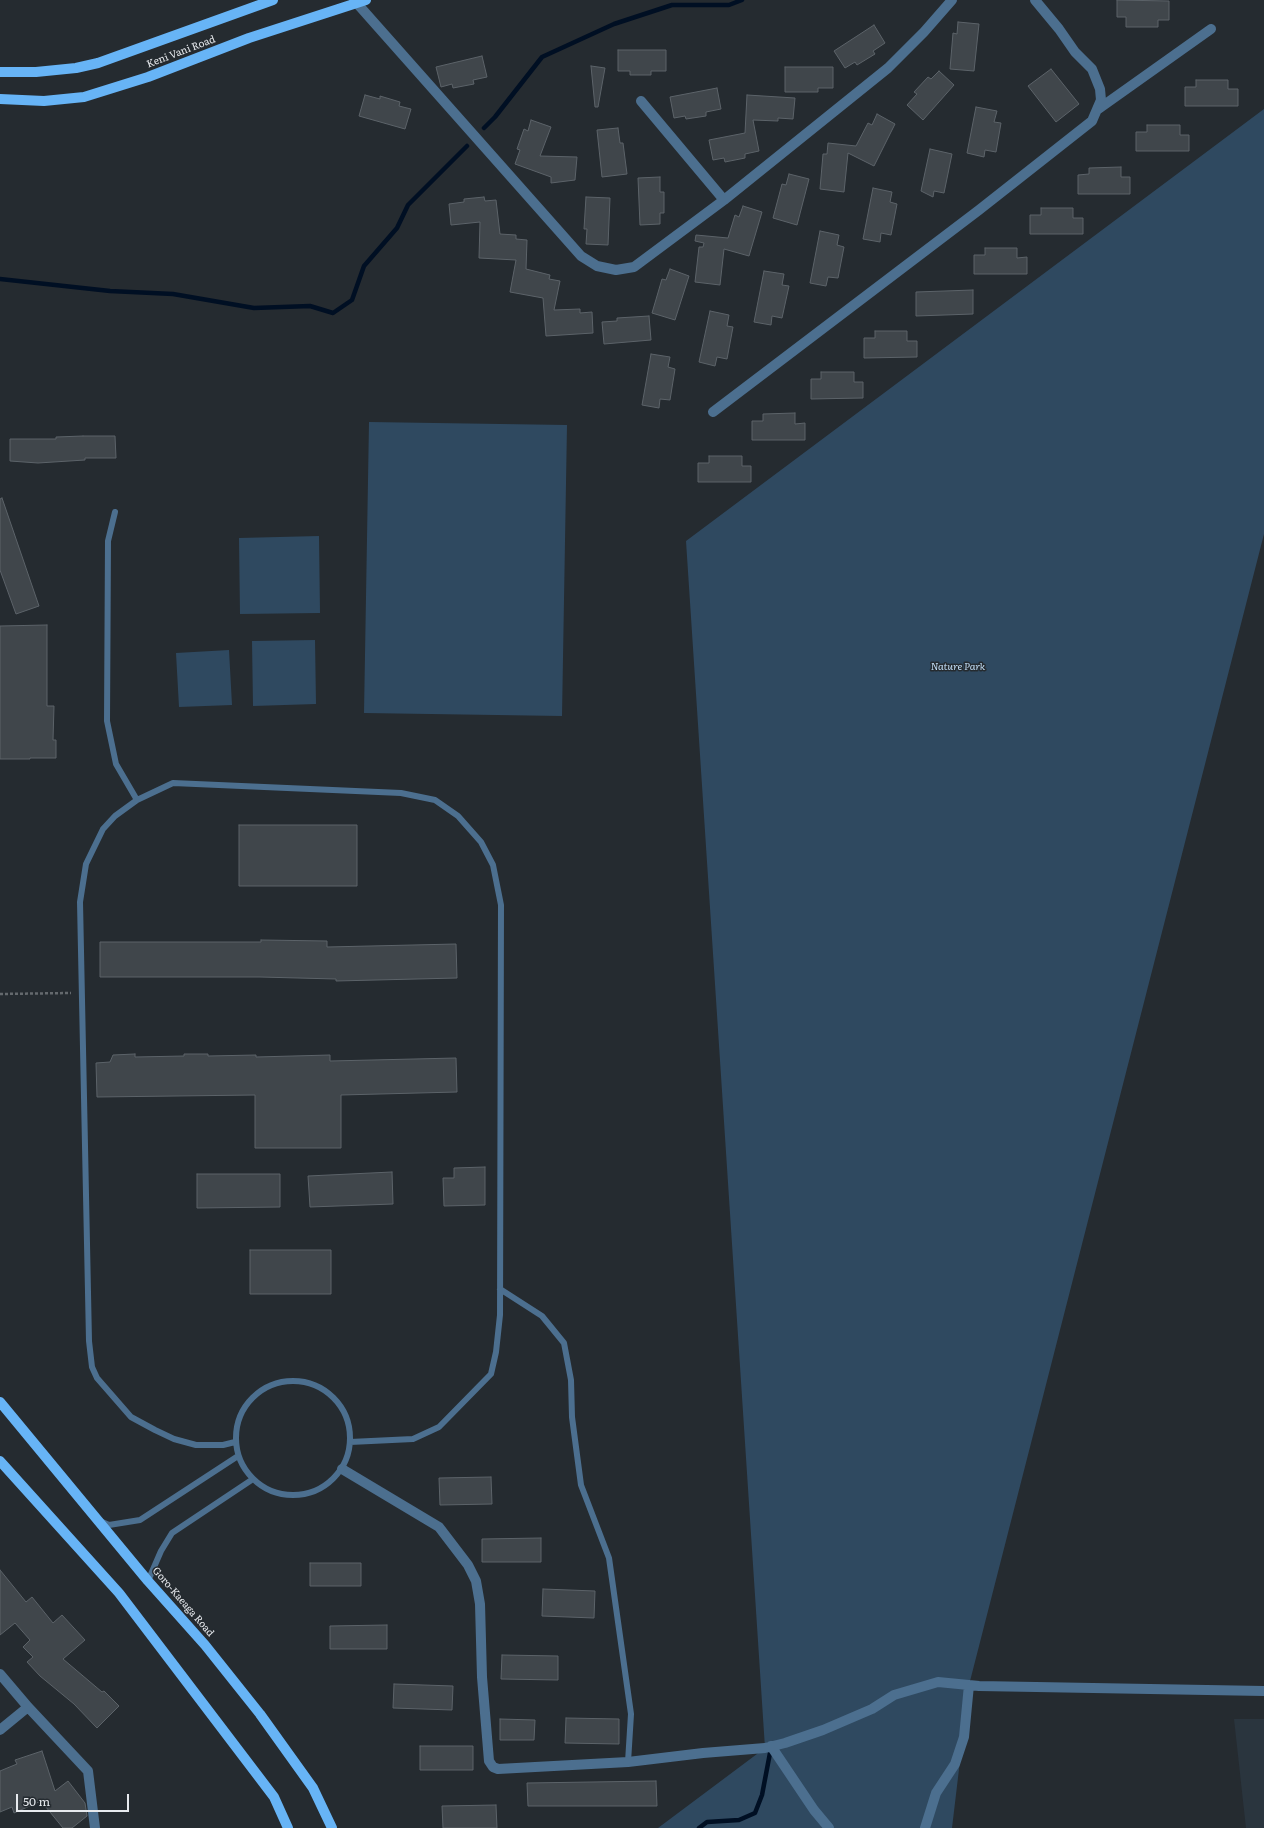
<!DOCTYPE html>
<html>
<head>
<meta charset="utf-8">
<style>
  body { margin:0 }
  #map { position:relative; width:1264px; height:1828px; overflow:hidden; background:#252b30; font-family:Literata,serif }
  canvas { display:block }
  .scale { position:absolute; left:16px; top:1794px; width:113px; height:18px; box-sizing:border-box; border:2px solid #e7eaee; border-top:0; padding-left:5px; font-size:12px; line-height:14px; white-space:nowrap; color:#e7eaee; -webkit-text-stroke:3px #252b30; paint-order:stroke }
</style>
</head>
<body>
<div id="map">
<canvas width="1264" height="1828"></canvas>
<div class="scale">50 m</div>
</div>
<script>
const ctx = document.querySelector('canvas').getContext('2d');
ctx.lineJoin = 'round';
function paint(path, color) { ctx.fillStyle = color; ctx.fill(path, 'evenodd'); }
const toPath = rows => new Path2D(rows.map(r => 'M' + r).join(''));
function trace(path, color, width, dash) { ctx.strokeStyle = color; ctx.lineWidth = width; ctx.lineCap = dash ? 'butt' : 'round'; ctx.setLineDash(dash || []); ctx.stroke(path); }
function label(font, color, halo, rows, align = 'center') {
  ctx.font = font + ' Literata,serif'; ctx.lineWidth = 3; ctx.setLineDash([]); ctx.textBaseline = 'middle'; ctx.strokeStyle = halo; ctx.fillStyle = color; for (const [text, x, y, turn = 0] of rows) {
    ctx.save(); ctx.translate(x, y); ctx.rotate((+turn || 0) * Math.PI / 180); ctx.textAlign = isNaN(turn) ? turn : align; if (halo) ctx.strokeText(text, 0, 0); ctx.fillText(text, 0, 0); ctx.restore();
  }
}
paint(toPath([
  [1234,1719,1264,1719,1264,1828,1246,1828]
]), '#2a353e');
paint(toPath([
  [1264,109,1264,534,969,1685,952,1828,658,1828,765,1748,686,541],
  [369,422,567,425,562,716,364,713],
  [319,536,320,613,240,614,239,538],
  [315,640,316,704,253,706,252,641],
  [229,650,232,705,179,707,176,653]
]), '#2f4960');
trace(toPath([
  [484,128,495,117,542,57,614,24,672,5,729,5,742,0],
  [0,279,110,291,173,294,254,308,310,306,333,313,352,300,364,266,397,228,408,205,467,146],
  [699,1828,707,1822,739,1820,755,1813,762,1795,770,1753]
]), '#000f23', 4.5);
const building = toPath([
  [1117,0,1169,1,1169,20,1158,20,1158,27,1126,27,1126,17,1117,17,1117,0],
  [958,22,979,24,974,71,950,69,953,33,957,34,958,22],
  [874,25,885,43,873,51,875,54,857,65,855,62,845,68,834,51,874,25],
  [618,50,666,50,666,71,651,71,651,75,630,75,630,71,618,71,618,50],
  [482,56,487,77,473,80,474,84,453,88,452,84,441,87,436,67,482,56],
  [591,66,605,68,598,107,595,107,591,66],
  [785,67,833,67,833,88,818,88,818,92,785,92,785,67],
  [1051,69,1079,104,1056,122,1028,86,1051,69],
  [939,71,954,85,923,120,907,105,917,94,914,92,928,77,931,79,939,71],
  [1196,80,1228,80,1228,89,1238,89,1238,106,1185,106,1185,87,1196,87,1196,80],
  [717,88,721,109,706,112,706,116,686,119,685,116,674,118,670,97,717,88],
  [365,95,380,99,380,96,400,102,399,106,411,109,405,129,359,116,365,95],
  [747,95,795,98,793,119,778,118,778,121,753,120,759,151,745,154,745,158,725,162,724,158,713,160,709,140,745,133,747,95],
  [976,107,997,111,994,122,1001,123,996,152,985,150,984,157,967,153,976,107],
  [877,114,895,124,874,166,848,153,844,192,820,189,823,154,827,154,828,143,856,146,868,123,872,125,877,114],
  [531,120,551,127,540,156,577,157,575,180,551,183,551,177,515,164,520,150,517,149,524,129,528,131,531,120],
  [1147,125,1180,125,1180,135,1189,135,1189,151,1136,151,1136,132,1147,132,1147,125],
  [618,128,620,143,623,143,627,174,602,177,597,130,618,128],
  [930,149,952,154,944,193,934,191,933,197,921,191,930,149],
  [1121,167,1121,177,1130,177,1130,194,1078,194,1078,175,1089,174,1089,168,1121,167],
  [789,174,809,179,797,225,773,218,782,184,786,185,789,174],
  [660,177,660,192,664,192,664,213,660,213,660,224,640,225,638,178,660,177],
  [873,188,892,192,890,202,897,204,891,235,881,233,880,242,863,239,873,188],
  [484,197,485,201,496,200,500,234,516,235,516,239,527,240,526,269,550,275,549,279,560,281,554,310,580,309,580,313,592,312,593,333,546,336,543,298,510,292,516,260,479,258,480,222,451,225,449,204,464,202,464,199,484,197],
  [586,197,610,198,608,245,586,244,587,229,584,229,586,197],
  [743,206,762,212,749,256,724,249,720,285,695,282,699,247,703,247,704,243,695,241,696,235,728,238,735,215,739,217,743,206],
  [1041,208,1073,208,1073,218,1083,218,1083,234,1030,234,1030,215,1041,215,1041,208],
  [820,231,839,235,837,245,844,247,838,278,828,277,826,286,810,283,820,231],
  [985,248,1017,248,1017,258,1027,257,1027,274,974,274,974,255,985,255,985,248],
  [670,269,689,276,675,320,652,313,662,279,666,280,670,269],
  [764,271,784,274,782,285,789,286,782,318,772,316,771,325,754,322,764,271],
  [973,290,973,314,916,316,916,292,973,290],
  [710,311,729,315,727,326,733,327,727,359,717,357,715,366,699,362,710,311],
  [649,316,651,340,604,344,602,322,617,321,617,318,649,316],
  [875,331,907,331,907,341,917,341,917,357,864,358,864,338,875,338,875,331],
  [651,354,670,357,668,367,675,369,670,400,660,399,659,408,642,405,651,354],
  [821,372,854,372,854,382,863,382,863,398,811,399,811,379,821,379,821,372],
  [795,413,795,424,805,423,805,440,752,440,752,421,763,421,763,414,795,413],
  [83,436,115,436,116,458,85,458,85,460,38,463,10,461,10,439,56,439,56,437,83,436],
  [709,456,742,456,742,466,751,466,751,482,698,482,698,463,709,463,709,456],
  [2,498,39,606,16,614,0,570,0,499,2,498],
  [47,625,47,706,54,706,53,740,56,740,56,758,30,758,30,759,0,759,0,626,47,625],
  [239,825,357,825,357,886,239,886,239,825],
  [261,940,327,941,327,947,456,944,457,978,336,981,336,979,260,977,100,977,100,942,261,942,261,940],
  [135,1054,135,1057,184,1056,184,1054,208,1054,208,1056,256,1055,256,1057,330,1055,330,1061,456,1058,457,1092,341,1095,341,1148,255,1148,255,1095,97,1097,96,1063,110,1062,113,1055,135,1054],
  [485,1167,485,1205,444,1206,443,1178,454,1178,454,1168,485,1167],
  [392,1172,393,1204,310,1207,308,1176,392,1172],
  [197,1174,280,1174,280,1207,197,1208,197,1174],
  [250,1250,331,1250,331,1294,250,1294,250,1250],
  [491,1477,492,1504,440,1505,439,1478,491,1477],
  [541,1538,541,1562,482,1562,482,1539,541,1538],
  [310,1563,361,1563,361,1586,310,1586,310,1563],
  [0,1570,26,1602,32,1597,53,1623,62,1615,85,1640,63,1659,102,1692,104,1691,119,1706,97,1728,74,1704,40,1676,27,1662,33,1657,23,1647,30,1640,15,1623,0,1635,0,1570],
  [543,1589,595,1591,594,1618,542,1616,543,1589],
  [387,1625,387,1649,330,1649,330,1626,387,1625],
  [502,1655,558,1656,558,1680,501,1679,502,1655],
  [394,1684,453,1686,452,1710,393,1708,394,1684],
  [566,1718,619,1719,619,1744,565,1743,566,1718],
  [500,1719,535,1720,534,1740,500,1740,500,1719],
  [420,1746,473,1746,473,1770,420,1770,420,1746],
  [42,1751,55,1791,68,1781,85,1803,87,1816,72,1828,63,1828,41,1801,14,1813,12,1807,0,1812,0,1771,17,1764,15,1760,42,1751],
  [656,1781,657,1806,528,1806,527,1783,656,1781],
  [496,1805,497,1828,443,1828,442,1806,496,1805]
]);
paint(building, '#40464b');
trace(building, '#5c6369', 1);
trace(toPath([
  [0,994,71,993]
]), '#64696d', 2.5, [3, 2]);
trace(toPath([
  [115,512,108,541,107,721,116,764,137,800],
  [500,1289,542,1316,564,1343,571,1380,572,1417,581,1485,609,1558,631,1714,628,1762],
  '236 1438a57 57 0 1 1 114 0a57 57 0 1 1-114 0Z',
  [235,1442,223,1445,196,1445,174,1439,155,1430,131,1417,97,1378,92,1367,89,1341,80,902,86,864,103,829,115,816,137,800,173,783,401,793,435,800,458,816,481,842,493,865,501,905,500,1315,496,1352,491,1374,439,1427,413,1439,350,1442],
  [100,1521,109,1525,140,1520,238,1456],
  [148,1581,161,1551,172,1533,253,1479]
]), '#4c6f8f', 6);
trace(toPath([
  [354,0,581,256,597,266,616,270,634,267,724,200,888,68,924,32,952,0],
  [641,101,724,200],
  [1097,110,1211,29],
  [713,412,979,210,1092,121,1101,100,1100,89,1092,69,1075,52,1059,29,1035,0],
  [342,1469,439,1527,468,1565,476,1581,480,1604,482,1677,489,1761,493,1767,498,1769,628,1762,703,1753,765,1748,785,1743,823,1730,872,1709,894,1695,938,1682,979,1686,1264,1691],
  [0,1674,28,1707,88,1771,95,1828],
  [0,1730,28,1707],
  [771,1746,814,1810,829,1828],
  [925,1828,936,1793,955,1764,964,1737,969,1685]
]), '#4c6f8f', 10);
trace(toPath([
  [0,72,36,72,76,68,98,63,273,0],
  [0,99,44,101,84,97,148,77,249,38,366,0],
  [0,1402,148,1581,205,1645,260,1714,313,1788,332,1828],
  [0,1461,119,1593,274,1797,288,1828]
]), '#67b4f6', 10);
label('10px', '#e7eaee', '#252b30', [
  ["Keni Vani Road",181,52,-21],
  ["Goro-Kaeaga Road",183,1602,49]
]);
label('italic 10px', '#c3dff8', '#252b30', [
  ["Nature Park",958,667]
]);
</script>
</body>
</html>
